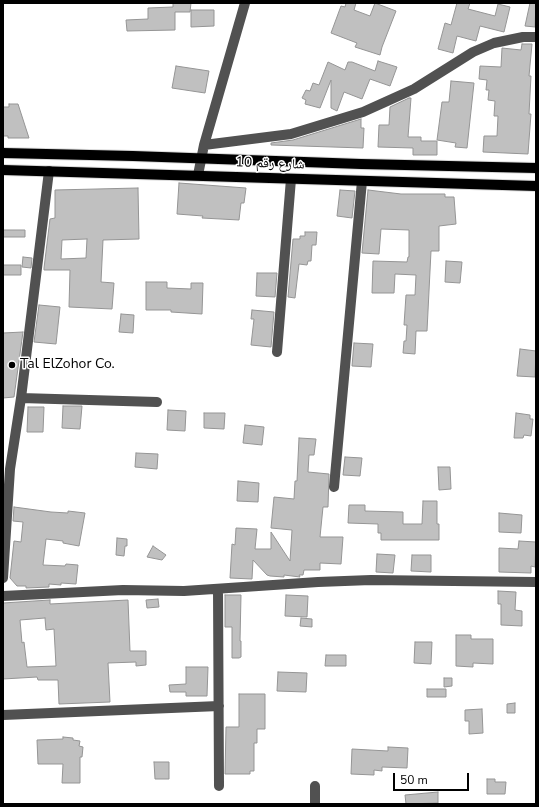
<!DOCTYPE html>
<html>
<head>
<meta charset="utf-8">
<style>
  body { margin:0 }
  #map { position:relative; width:539px; height:807px; overflow:hidden; background:#fff; font-family:"Nunito Sans",sans-serif }
  canvas { display:block }
  .frame { position:absolute; inset:0; border:4px solid #000; pointer-events:none }
  .scale { position:absolute; left:393px; top:773px; width:76px; height:18px; box-sizing:border-box; border:2px solid #000; border-top:0; padding-left:5px; font-size:12px; line-height:14px; white-space:nowrap; color:#000; -webkit-text-stroke:3px #fff; paint-order:stroke }
</style>
</head>
<body>
<div id="map">
<canvas width="539" height="807"></canvas>
<div class="frame"></div>
<div class="scale">50 m</div>
</div>
<script>
const ctx = document.querySelector('canvas').getContext('2d');
ctx.lineJoin = 'round';
function paint(path, color) { ctx.fillStyle = color; ctx.fill(path, 'evenodd'); }
const toPath = rows => new Path2D(rows.map(r => 'M' + r).join(''));
function trace(path, color, width, dash) { ctx.strokeStyle = color; ctx.lineWidth = width; ctx.lineCap = dash ? 'butt' : 'round'; ctx.setLineDash(dash || []); ctx.stroke(path); }
function label(font, color, halo, rows, align = 'center') {
  ctx.font = font + ' "Nunito Sans","Noto Naskh Arabic",sans-serif'; ctx.lineWidth = 3; ctx.setLineDash([]); ctx.textBaseline = 'middle'; ctx.strokeStyle = halo; ctx.fillStyle = color; for (const [text, x, y, turn = 0] of rows) {
    ctx.save(); ctx.translate(x, y); ctx.rotate((+turn || 0) * Math.PI / 180); ctx.textAlign = isNaN(turn) ? turn : align; if (halo) ctx.strokeText(text, 0, 0); ctx.fillText(text, 0, 0); ctx.restore();
  }
}
const building = toPath([
  [173,3,191,3,190,12,175,12,175,30,127,31,126,20,148,19,148,8,173,7,173,3],
  [346,3,356,3,354,10,370,16,375,3,396,11,382,47,380,55,355,47,357,43,331,33,341,6,345,7,346,3],
  [457,3,470,3,468,9,495,16,498,4,510,7,504,32,480,26,476,41,457,36,453,53,438,49,445,23,451,25,457,3],
  [530,3,536,3,535,27,525,26,530,3],
  [191,10,214,10,214,26,191,27,191,10],
  [522,44,532,44,529,76,531,76,529,114,531,114,530,127,528,154,483,152,484,136,497,136,498,116,494,116,495,101,488,100,489,90,486,90,487,80,479,79,480,66,501,67,502,48,521,50,522,44],
  [378,61,397,67,390,86,370,79,362,99,344,92,337,111,331,108,331,80,320,108,305,104,306,100,302,98,306,90,310,91,313,83,319,85,328,62,345,70,348,62,352,62,375,71,378,61],
  [176,66,209,71,205,93,172,88,176,66],
  [451,81,474,83,467,148,455,147,456,143,437,140,442,102,449,102,451,81],
  [409,98,411,98,408,137,421,137,421,141,437,141,437,155,413,155,413,148,378,147,379,125,389,125,390,107,409,98],
  [9,104,18,104,29,138,8,138,8,136,3,136,3,107,9,107,9,104],
  [361,119,361,128,364,128,363,148,271,145,271,143,293,140,361,119],
  [179,183,246,188,244,203,241,203,239,220,202,218,203,216,177,214,179,183],
  [138,188,139,239,103,240,101,282,114,283,112,309,69,307,70,270,44,270,44,268,50,219,55,218,55,190,138,188],
  [87,239,86,258,61,259,62,240,87,239],
  [340,190,355,191,352,218,337,216,340,190],
  [368,190,401,194,445,194,445,197,454,197,456,224,439,226,439,251,431,251,427,331,416,331,415,354,403,353,404,341,406,341,407,325,404,325,406,295,415,295,416,275,395,274,394,293,372,293,373,261,407,262,408,257,409,257,409,230,381,229,379,254,362,253,368,190],
  [3,230,25,230,25,237,3,237,3,230],
  [305,232,317,232,316,245,312,245,311,261,308,261,307,265,299,264,295,298,288,297,293,239,300,239,300,236,305,236,305,232],
  [23,257,32,258,31,268,22,267,23,257],
  [446,261,462,262,460,283,445,282,446,261],
  [3,265,21,265,21,275,3,275,3,265],
  [257,273,277,273,275,297,256,296,257,273],
  [146,282,167,282,167,288,191,289,191,283,203,283,202,314,171,312,171,310,146,310,146,282],
  [39,305,60,307,56,344,34,342,39,305],
  [252,310,274,312,271,347,251,345,254,319,251,319,252,310],
  [121,314,134,315,133,333,119,332,121,314],
  [23,332,14,397,3,398,3,333,23,332],
  [354,343,373,344,371,367,352,366,354,343],
  [520,349,536,351,535,377,517,376,520,349],
  [63,406,82,406,80,429,62,428,63,406],
  [28,407,44,407,43,432,27,432,28,407],
  [168,410,186,411,185,431,167,430,168,410],
  [204,413,225,413,224,429,204,428,204,413],
  [516,413,530,415,530,419,533,419,531,436,524,435,523,438,514,438,516,413],
  [245,425,264,427,262,445,243,443,245,425],
  [299,438,316,439,314,455,309,455,308,472,329,474,328,507,323,507,320,537,343,537,341,564,320,563,320,570,304,570,303,575,299,575,300,577,284,575,284,577,270,576,267,575,253,560,252,579,230,578,232,544,235,545,236,528,257,529,255,549,271,549,271,532,290,561,292,530,271,528,274,497,294,499,295,481,297,481,299,438],
  [136,453,158,454,157,469,135,467,136,453],
  [345,457,362,458,360,476,343,475,345,457],
  [438,467,450,467,451,489,439,490,438,467],
  [238,481,259,483,258,502,237,501,238,481],
  [423,501,437,501,437,524,439,524,439,540,381,540,381,533,378,533,378,524,348,523,349,505,365,505,365,511,403,512,403,524,422,524,423,501],
  [14,507,51,512,68,513,68,511,85,513,79,546,63,543,63,541,46,539,43,565,65,566,66,564,78,565,76,584,61,583,61,585,49,584,49,587,26,588,26,586,17,586,10,578,14,541,21,542,23,522,13,521,14,507],
  [499,513,522,515,521,533,499,532,499,513],
  [117,538,127,539,127,546,125,546,124,556,116,555,117,538],
  [519,541,536,542,535,567,531,566,531,573,499,572,499,548,518,549,519,541],
  [153,546,166,555,162,560,147,557,153,546],
  [377,554,395,555,393,573,376,572,377,554],
  [412,555,431,555,431,572,411,571,412,555],
  [498,591,516,592,515,610,522,611,522,626,501,625,501,604,498,604,498,591],
  [225,595,241,595,240,641,241,641,241,657,239,658,232,658,232,627,225,627,225,595],
  [286,595,308,596,307,617,285,616,286,595],
  [158,599,159,607,147,608,146,600,158,599],
  [50,600,50,604,128,600,130,651,146,651,146,665,136,666,136,662,108,663,110,702,59,704,58,680,38,680,37,677,3,679,3,603,50,600],
  [45,618,46,630,54,629,56,666,27,667,24,642,22,643,20,620,45,618],
  [301,618,312,619,312,627,300,626,301,618],
  [456,635,471,635,471,639,493,639,493,664,473,663,473,667,456,666,456,635],
  [415,642,432,642,431,664,414,663,415,642],
  [326,655,346,655,346,666,325,666,326,655],
  [186,667,208,667,207,696,186,696,186,692,170,692,169,685,186,684,186,667],
  [278,672,307,673,306,692,277,691,278,672],
  [444,678,452,678,452,686,444,687,444,678],
  [427,689,446,689,446,697,427,697,427,689],
  [239,694,265,694,265,729,257,729,257,743,254,743,254,771,250,771,250,774,225,774,226,727,239,727,239,694],
  [515,703,515,713,507,713,507,704,515,703],
  [482,709,483,733,469,734,469,721,465,721,465,710,482,709],
  [63,737,73,738,73,740,80,741,79,746,83,747,82,757,80,757,80,783,62,783,63,764,38,764,37,740,63,739,63,737],
  [388,747,408,748,407,768,382,767,382,771,374,770,374,775,351,774,352,749,388,751,388,747],
  [154,762,169,762,169,779,155,779,154,762],
  [487,779,495,779,495,782,506,782,505,794,487,794,487,779],
  [438,792,438,803,406,804,405,795,438,792]
]);
paint(building, '#c0c0c0');
trace(building, '#959595', 1);
const major = toPath([
  [3,153,133,156,361,164,536,168],
  [3,170,536,186]
]);
trace(major, '#dbdbdb', 12);
trace(toPath([
  [204,145,291,134,363,112,414,89,473,52,494,43,523,37,536,37],
  [198,175,204,145,245,3],
  [277,352,291,179],
  [21,398,157,402],
  [334,487,362,181],
  [3,578,10,469,21,398,49,171],
  [218,589,219,786],
  [3,596,123,590,184,591,318,582,371,580,536,582],
  [3,715,219,706],
  [315,786,315,804]
]), '#515151', 10);
trace(major, '#000', 10);
for (const [x, y, r, color] of [
  [12,365,4,"#000"]
]) { const dot = new Path2D(); dot.arc(x, y, r, 0, 2 * Math.PI); ctx.fillStyle = color; ctx.fill(dot); trace(dot, '#fff', 1.5); }
label('14px', '#000', '#fff', [
  ["شارع رقم 10",270,164,2]
]);
label('14px', '#000', '#fff', [
  ["Tal ElZohor Co.",20,365]
], 'left');
</script>
</body>
</html>
